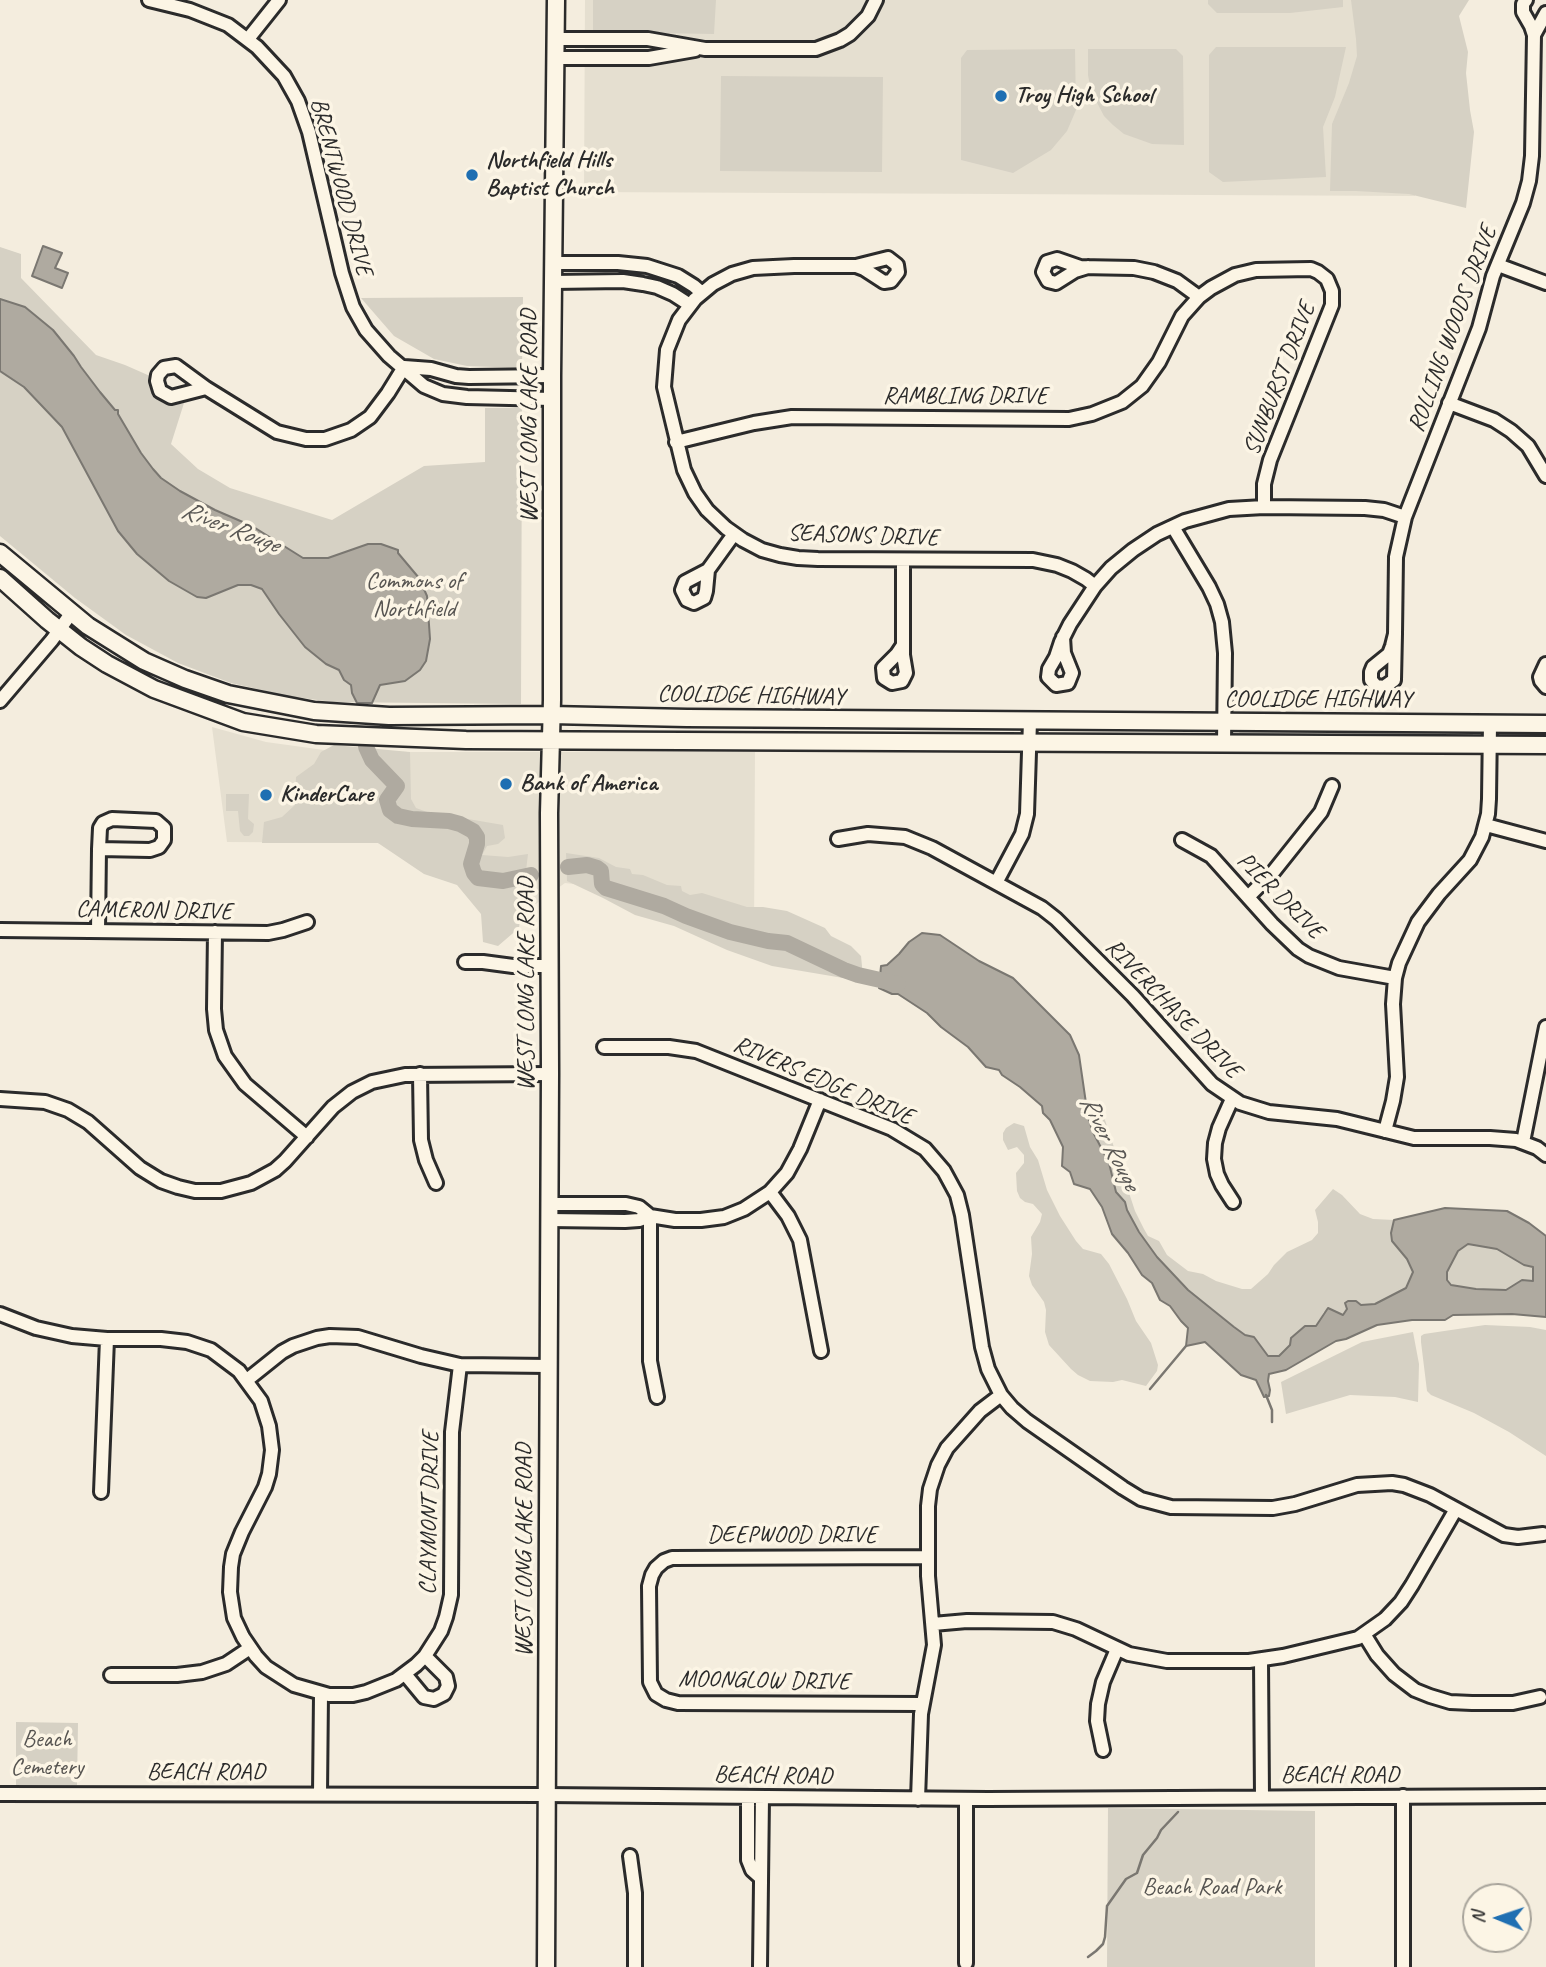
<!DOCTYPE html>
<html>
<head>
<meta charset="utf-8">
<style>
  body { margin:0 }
  #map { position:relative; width:1546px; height:1967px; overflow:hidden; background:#f4edde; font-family:Caveat,sans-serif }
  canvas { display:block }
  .north { position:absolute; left:1462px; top:1883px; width:70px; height:70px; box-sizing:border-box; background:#fcf5e5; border:2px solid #a8a49b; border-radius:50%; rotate:272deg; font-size:19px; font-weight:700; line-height:28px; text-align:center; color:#2b2b2b }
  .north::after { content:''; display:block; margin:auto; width:24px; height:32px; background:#1f6fb2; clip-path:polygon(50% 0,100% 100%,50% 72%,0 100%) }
</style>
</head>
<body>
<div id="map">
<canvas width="1546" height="1967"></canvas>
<div class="north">N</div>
</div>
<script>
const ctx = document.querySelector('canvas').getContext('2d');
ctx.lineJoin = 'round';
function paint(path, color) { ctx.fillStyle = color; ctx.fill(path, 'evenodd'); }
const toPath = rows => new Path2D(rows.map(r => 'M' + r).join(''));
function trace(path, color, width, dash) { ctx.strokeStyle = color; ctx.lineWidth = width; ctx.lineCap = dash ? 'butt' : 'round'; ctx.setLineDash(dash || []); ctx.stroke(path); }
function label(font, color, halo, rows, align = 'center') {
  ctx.font = font + ' Caveat,sans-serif'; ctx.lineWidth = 7; ctx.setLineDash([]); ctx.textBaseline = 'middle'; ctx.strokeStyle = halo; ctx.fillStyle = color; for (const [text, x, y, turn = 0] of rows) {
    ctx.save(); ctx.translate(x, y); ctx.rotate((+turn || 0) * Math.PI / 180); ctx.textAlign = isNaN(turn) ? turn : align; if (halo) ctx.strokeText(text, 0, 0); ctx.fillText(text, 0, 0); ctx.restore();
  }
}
paint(toPath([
  [585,0,1419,0,1415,196,584,192],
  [212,727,266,742,324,750,410,752,755,752,754,938,606,888,565,883,526,911,378,843,227,842]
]), '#e5dfd0');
paint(toPath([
  [593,0,716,0,714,34,593,32],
  [1208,0,1343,0,1343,7,1290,13,1217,13,1208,4],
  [1351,0,1469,0,1459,16,1468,52,1466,73,1470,110,1474,132,1466,208,1409,194,1356,191,1330,191,1332,124,1349,83,1357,56,1356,39],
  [1216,47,1346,47,1335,97,1323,127,1326,177,1223,182,1209,172,1209,55],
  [1075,49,1076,110,1067,131,1051,150,1013,173,961,160,961,58,967,50],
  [1088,49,1176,49,1183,56,1184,145,1152,144,1124,134,1113,125,1104,116,1091,91,1088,75],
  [721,76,883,77,882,172,720,171],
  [0,247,21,254,21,278,96,355,125,365,150,376,149,381,153,394,163,403,173,405,184,403,171,444,198,469,230,488,332,520,424,466,485,462,485,408,522,408,521,704,332,702,288,696,231,683,178,663,126,635,75,598,0,536],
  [523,297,522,368,467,366,434,359,394,336,361,298],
  [1243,728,1473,731,1473,735,1469,739,1247,737,1241,735,1239,732],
  [334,745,410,752,411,799,416,808,427,812,503,825,505,838,498,844,487,846,482,855,508,857,528,854,519,928,498,946,483,942,481,914,457,885,424,874,378,843,262,843,264,822,282,817,295,805,296,777,314,764,321,752],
  [226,794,249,794,248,819,254,824,253,832,249,836,244,836,240,831,238,811,226,811],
  [566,853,599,858,616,867,630,869,632,874,643,875,667,885,681,886,682,891,690,895,702,893,747,907,763,907,787,911,825,928,831,936,851,946,861,956,862,966,861,981,772,966,727,950,674,926,635,915,603,898,567,881],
  [1091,1106,1101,1108,1135,1211,1144,1229,1148,1236,1159,1241,1167,1255,1188,1271,1203,1274,1216,1281,1242,1289,1251,1289,1268,1274,1274,1265,1287,1252,1312,1240,1318,1233,1318,1222,1315,1210,1333,1189,1342,1195,1360,1214,1373,1219,1394,1220,1391,1233,1392,1241,1407,1259,1413,1272,1409,1283,1406,1288,1375,1304,1361,1305,1347,1309,1343,1315,1338,1312,1324,1312,1316,1326,1305,1327,1291,1338,1290,1345,1279,1356,1268,1356,1254,1337,1245,1335,1188,1290,1157,1257,1146,1242,1127,1210,1125,1202,1116,1192,1109,1163,1093,1132,1088,1117],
  [1014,1123,1024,1126,1030,1147,1038,1160,1047,1190,1060,1216,1076,1241,1083,1249,1101,1254,1109,1264,1127,1299,1136,1321,1151,1343,1158,1365,1157,1371,1146,1386,1122,1380,1113,1382,1090,1381,1078,1375,1071,1369,1049,1345,1045,1332,1046,1310,1044,1302,1032,1285,1029,1276,1032,1254,1031,1237,1040,1222,1042,1214,1033,1204,1025,1202,1020,1198,1017,1191,1016,1173,1024,1163,1024,1155,1017,1147,1008,1150,1003,1140,1003,1133,1006,1128],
  [1468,1244,1497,1249,1533,1267,1533,1282,1522,1280,1506,1290,1476,1289,1451,1285,1447,1280,1447,1272,1458,1251],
  [1485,1325,1530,1327,1546,1330,1546,1456,1509,1432,1474,1413,1431,1395,1427,1391,1421,1342,1421,1336,1424,1334],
  [1413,1332,1419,1364,1418,1402,1395,1397,1350,1395,1286,1414,1281,1382,1362,1342],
  [16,1722,78,1723,77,1785,16,1785],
  [1108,1808,1315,1811,1315,1967,1107,1967]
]), '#d6d1c4');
const water = toPath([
  [43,246,62,253,55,268,68,273,62,288,32,276,43,246],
  [0,299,25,307,53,330,74,356,81,367,100,392,115,410,118,410,118,414,141,453,153,469,161,478,180,491,215,510,252,526,303,558,328,558,368,544,381,544,398,550,398,553,419,578,427,596,430,639,426,661,420,670,405,681,380,685,372,703,357,703,352,693,351,685,344,680,339,670,326,664,305,647,279,614,262,589,251,585,238,585,206,598,197,597,169,581,137,554,118,531,62,427,24,387,0,371,0,299],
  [922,933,940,935,979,961,1013,978,1070,1035,1079,1055,1088,1117,1093,1132,1109,1163,1116,1192,1125,1202,1127,1210,1139,1232,1157,1257,1188,1290,1234,1327,1245,1335,1254,1337,1268,1356,1279,1356,1290,1345,1291,1338,1305,1326,1316,1326,1328,1308,1343,1315,1347,1309,1345,1303,1348,1301,1356,1301,1361,1305,1375,1304,1406,1288,1413,1272,1407,1259,1392,1241,1391,1233,1394,1220,1445,1208,1507,1211,1529,1223,1546,1236,1546,1317,1512,1314,1453,1315,1445,1320,1412,1320,1377,1325,1346,1339,1336,1341,1286,1370,1269,1374,1268,1381,1270,1390,1269,1396,1264,1397,1256,1380,1241,1375,1205,1342,1186,1346,1188,1328,1181,1321,1170,1306,1160,1300,1152,1283,1142,1275,1128,1253,1112,1234,1102,1207,1090,1189,1074,1184,1070,1172,1062,1166,1063,1147,1050,1120,1043,1113,1042,1106,1020,1087,1002,1075,999,1070,986,1067,968,1047,941,1027,927,1013,898,994,892,994,879,988,881,966,887,965,899,954,909,942,922,933],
  [1468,1244,1497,1249,1524,1265,1533,1267,1533,1281,1522,1280,1506,1290,1476,1289,1451,1285,1447,1280,1447,1272,1458,1251,1468,1244]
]);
paint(water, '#afaaa0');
trace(water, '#7a7771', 2);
trace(toPath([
  [1150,1389,1186,1346],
  [1266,1395,1272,1410,1272,1422],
  [1088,1957,1096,1951,1103,1944,1105,1937,1107,1906,1126,1879,1137,1873,1143,1855,1157,1838,1161,1830,1178,1812]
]), '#7a7771', 2.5);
trace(toPath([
  [366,747,372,760,397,786,387,800,390,810,398,816,412,819,449,821,460,824,473,831,477,837,477,844,471,864,474,873,478,878,503,881,531,875],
  [568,867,587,865,597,868,601,871,602,884,606,888,664,906,686,916,730,932,768,941,787,943,844,970,858,975,898,984]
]), '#afaaa0', 16);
const minor = toPath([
  [149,0,190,10,228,25,257,47,284,76,298,101,309,132,342,273,353,307,366,330,389,356,424,386,443,394,467,397,552,399],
  [1534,35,1546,13],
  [248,39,279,0],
  [556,39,648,39,705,49,816,49,840,40,850,34,868,16,876,0],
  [556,58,649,58,695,50],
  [553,263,618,263,647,266,678,276,694,286,702,293],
  [1498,265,1546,283],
  [856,266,888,258,897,265,898,272,891,281,884,282,864,269,856,266,794,266,753,268,732,274,713,284,695,299,679,320,667,350,664,387,684,470,695,493,707,510,726,528,743,540,762,550,780,555,798,558,818,559,1033,560,1057,565,1072,571,1086,579,1095,586],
  [1088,267,1075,271,1056,283,1048,281,1043,272,1047,262,1057,259,1080,267,1134,268,1154,272,1177,281,1199,297],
  [553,282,623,281,643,284,657,287,673,294,690,305],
  [404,367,431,369,456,376,469,377,552,376],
  [206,388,171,397,160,391,157,381,158,375,164,368,176,366,206,388,277,432,306,439,325,439,351,430,370,417,388,393,404,367],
  [1449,403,1494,420,1511,431,1528,446,1546,476],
  [676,442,754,423,792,417,1069,419,1092,414,1122,402,1142,386,1159,362,1182,316,1199,297,1211,288,1235,275,1256,270,1311,269,1318,272,1327,279,1332,291,1332,305,1270,460,1264,484,1264,507],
  [1173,527,1209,587,1217,604,1222,622,1225,653,1224,744],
  [708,570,706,591,704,598,694,603,687,600,682,590,685,582,708,570,734,534],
  [1395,634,1394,680,1384,687,1376,686,1371,680,1371,672,1373,667,1389,654,1392,646,1395,634,1396,557,1405,517,1479,328,1493,276,1523,203,1529,181,1532,156,1534,35,1531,26,1523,12,1523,4,1526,0],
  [1063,637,1064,653,1072,673,1068,683,1056,685,1048,677,1049,669,1056,657,1061,642,1070,624,1095,586,1111,568,1133,550,1157,534,1185,521,1229,509,1264,507,1365,508,1384,510,1405,517],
  [903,645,897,654,883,668,884,678,892,683,902,681,906,673,903,655,903,560],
  [1546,664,1540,677,1541,681,1546,687],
  [0,701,52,640,72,612],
  [112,819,156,821,164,828,164,840,159,847,150,850,99,849,100,828,103,823,112,819],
  [1486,825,1546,841],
  [838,839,868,834,905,837,932,848,1042,908,1056,919,1133,996,1212,1084,1240,1103,1269,1112,1337,1119,1414,1138,1490,1138,1516,1140,1537,1148,1546,1155],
  [1182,840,1211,856,1272,924,1298,949,1309,956,1339,968,1395,978],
  [996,883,1022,834,1027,814,1030,721],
  [1248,897,1274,871,1321,812,1332,786],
  [0,930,268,933,283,930,307,922],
  [98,931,99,849],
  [215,932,214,1009,216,1030,225,1056,245,1084,307,1137],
  [465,962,483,962,513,966,549,966],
  [604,1047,669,1047,696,1051,892,1129,925,1149,944,1171,957,1195,962,1215,982,1347,988,1369,1001,1395,1012,1408,1027,1421,1123,1488,1141,1499,1171,1507,1273,1508,1295,1504,1357,1485,1392,1483,1404,1485,1430,1495,1504,1535,1518,1537,1543,1534],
  [420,1074,421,1140,426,1160,436,1183],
  [0,1099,45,1102,68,1110,88,1122,140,1168,161,1181,178,1187,195,1191,221,1191,251,1183,275,1170,285,1161,333,1107,352,1092,372,1082,405,1075,550,1074],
  [1232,1099,1219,1128,1215,1143,1214,1159,1217,1174,1222,1185,1233,1202],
  [1385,1131,1393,1101,1397,1077,1393,1004,1395,978,1399,963,1418,922,1439,894,1470,860,1482,837,1488,814,1489,799,1490,724],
  [1523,1142,1546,1027],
  [770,1192,788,1216,800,1240,821,1351],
  [549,1204,626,1204,639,1207,650,1216],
  [650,1216,650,1361,657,1397],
  [549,1220,625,1221,639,1220,650,1216,675,1220,701,1220,724,1217,744,1209,770,1192,787,1173,800,1149,820,1100],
  [0,1314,36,1328,72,1336,107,1339,161,1339,187,1342,211,1350,239,1371,261,1401,269,1426,272,1450,269,1474,265,1487,242,1532,233,1554,231,1567,230,1592,234,1618,243,1637,256,1656,266,1667,294,1685,329,1695,353,1695,366,1692,396,1680,416,1665,425,1656,441,1631,446,1617,451,1595,452,1432,460,1365],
  [247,1380,282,1352,293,1346,317,1338,330,1336,358,1337,421,1356,460,1365,549,1366],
  [101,1492,107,1339],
  [933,1624,967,1621,1053,1622,1076,1629,1129,1654,1167,1661,1249,1661,1283,1656,1358,1638,1385,1619,1401,1602,1412,1585,1456,1509],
  [1364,1634,1377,1655,1394,1674,1415,1690,1430,1696,1450,1702,1472,1703,1513,1703,1540,1697],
  [1261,1660,1262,1797],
  [405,1674,424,1697,434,1699,444,1694,448,1686,446,1677,425,1656],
  [111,1675,177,1675,202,1672,226,1664,250,1648],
  [922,1704,678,1703,666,1700,656,1694,650,1682,649,1586,652,1575,656,1568,664,1561,672,1558,928,1557],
  [1103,1750,1097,1721,1098,1704,1103,1682,1117,1649],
  [0,1794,545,1795,988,1799,1546,1796],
  [320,1794,321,1694],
  [1403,1796,1403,1967],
  [748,1797,748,1860,752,1870,761,1878],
  [918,1799,921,1714,934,1645,928,1576,928,1506,930,1489,938,1465,947,1448,980,1411,1001,1395],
  [630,1856,635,1893,635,1967],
  [966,1963,966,1799],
  [760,1967,762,1797]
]);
const major = toPath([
  [0,553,88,626,144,661,185,679,228,694,314,711,389,716,551,715,687,718,1546,724],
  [0,578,47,620,81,647,107,664,154,689,243,722,316,734,466,740,1546,745],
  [546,1967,550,1074,549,813,552,700,552,376,556,0]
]);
trace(minor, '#2b2b2b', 18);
trace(major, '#2b2b2b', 21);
trace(minor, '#fcf5e5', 12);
trace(major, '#fcf5e5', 16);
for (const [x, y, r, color] of [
  [1001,96,7,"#1f6fb2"],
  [472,175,7,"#1f6fb2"],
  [506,784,7,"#1f6fb2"],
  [266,795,7,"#1f6fb2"]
]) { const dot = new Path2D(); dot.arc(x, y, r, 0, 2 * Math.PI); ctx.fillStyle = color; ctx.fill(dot); trace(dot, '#fcf5e5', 2.5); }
label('bold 24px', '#2b2b2b', '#fcf5e5', [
  ["Troy High School",1015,96],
  ["Northfield Hills",486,161],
  ["Baptist Church",486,189],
  ["Bank of America",520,784],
  ["KinderCare",280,795]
], 'left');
label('24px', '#2b2b2b', '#fcf5e5', [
  ["BRENTWOOD DRIVE",341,187,75],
  ["ROLLING WOODS DRIVE",1453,329,-70],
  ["SUNBURST DRIVE",1280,379,-69],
  ["RAMBLING DRIVE",965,397],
  ["WEST LONG LAKE ROAD",530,416,-90],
  ["SEASONS DRIVE",863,536,2],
  ["COOLIDGE HIGHWAY",751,696,1],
  ["COOLIDGE HIGHWAY",1318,700],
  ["PIER DRIVE",1280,896,45],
  ["CAMERON DRIVE",154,911,1],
  ["WEST LONG LAKE ROAD",527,984,-90],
  ["RIVERCHASE DRIVE",1173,1009,46],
  ["RIVERS EDGE DRIVE",823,1081,23],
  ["CLAYMONT DRIVE",430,1513,-89],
  ["DEEPWOOD DRIVE",792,1536],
  ["WEST LONG LAKE ROAD",525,1550,-90],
  ["MOONGLOW DRIVE",764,1681,1],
  ["BEACH ROAD",206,1773],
  ["BEACH ROAD",773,1776,1],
  ["BEACH ROAD",1340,1776]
]);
label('24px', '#565451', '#fcf5e5', [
  ["Commons of",414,582],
  ["Northfield",414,610],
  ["Beach",47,1740],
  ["Cemetery",47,1768],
  ["Beach Road Park",1212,1888]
]);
label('italic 26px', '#595754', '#fcf5e5', [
  ["River Rouge",230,528,21],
  ["River Rouge",1109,1143,63]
]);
</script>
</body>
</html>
